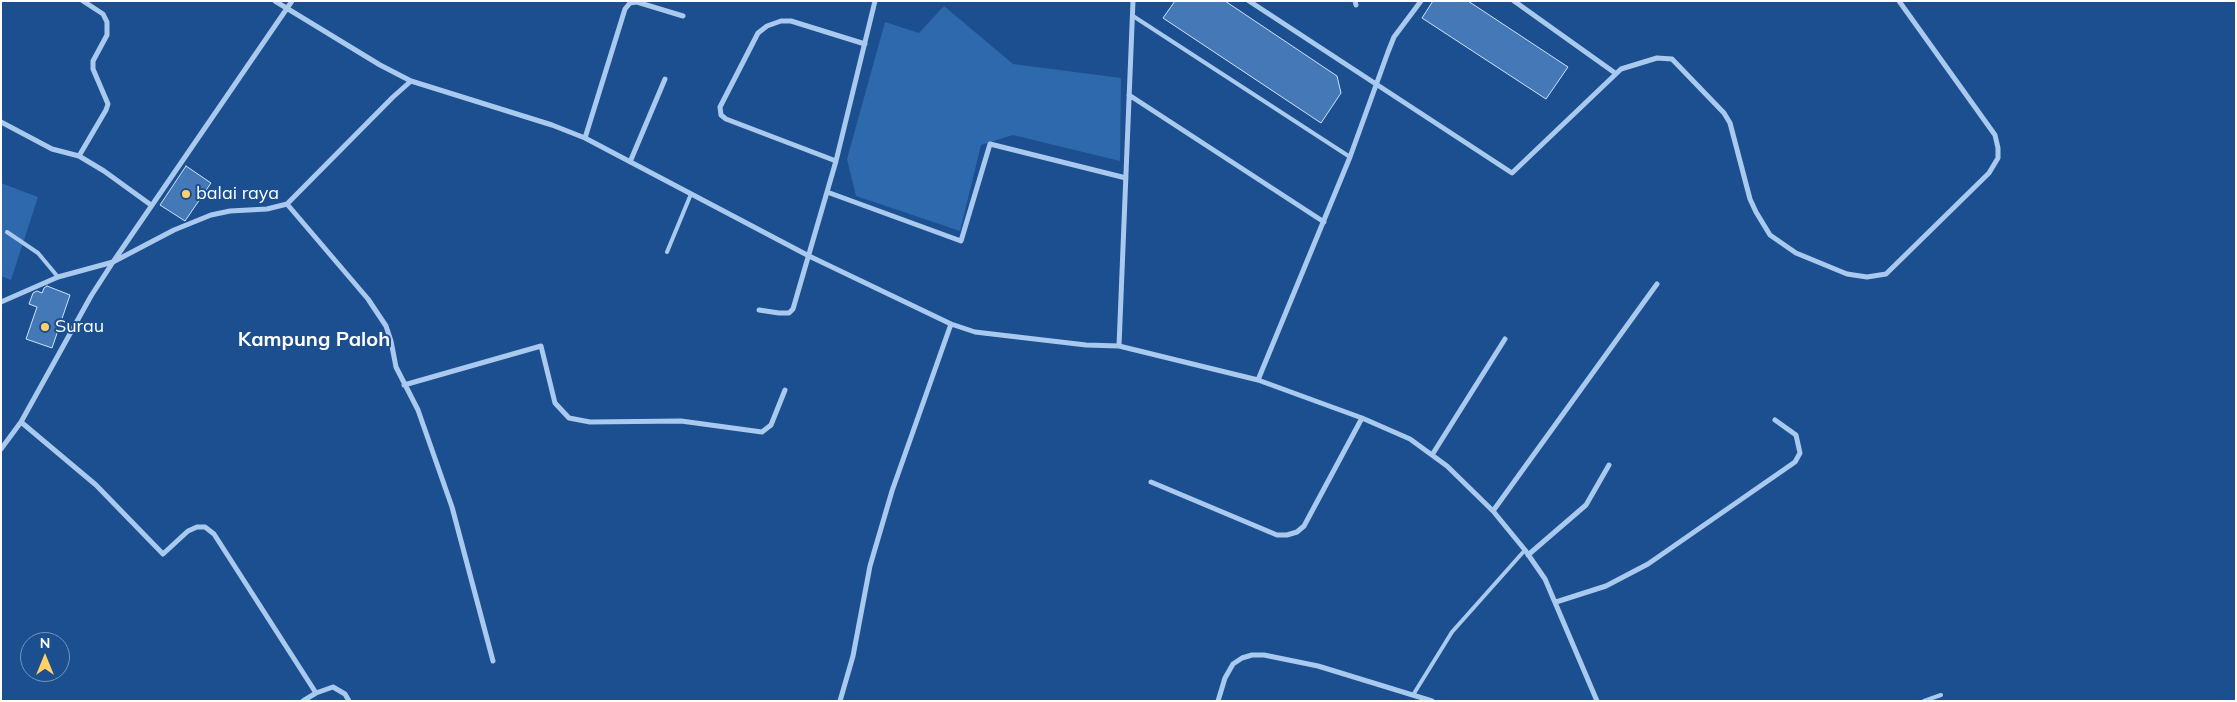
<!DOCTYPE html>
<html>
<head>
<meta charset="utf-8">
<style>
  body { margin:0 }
  #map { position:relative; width:2237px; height:702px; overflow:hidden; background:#1b4f8f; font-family:Mulish,sans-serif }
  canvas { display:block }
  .frame { position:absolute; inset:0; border:2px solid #fff; pointer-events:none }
  .north { position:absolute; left:20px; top:632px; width:50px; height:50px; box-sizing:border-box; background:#1b4f8f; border:1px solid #7695bc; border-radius:50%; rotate:0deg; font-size:14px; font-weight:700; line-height:20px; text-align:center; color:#fff }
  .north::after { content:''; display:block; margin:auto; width:18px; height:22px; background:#ffd166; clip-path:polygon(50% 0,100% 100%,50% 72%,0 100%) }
</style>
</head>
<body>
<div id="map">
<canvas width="2237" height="702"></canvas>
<div class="frame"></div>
<div class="north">N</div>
</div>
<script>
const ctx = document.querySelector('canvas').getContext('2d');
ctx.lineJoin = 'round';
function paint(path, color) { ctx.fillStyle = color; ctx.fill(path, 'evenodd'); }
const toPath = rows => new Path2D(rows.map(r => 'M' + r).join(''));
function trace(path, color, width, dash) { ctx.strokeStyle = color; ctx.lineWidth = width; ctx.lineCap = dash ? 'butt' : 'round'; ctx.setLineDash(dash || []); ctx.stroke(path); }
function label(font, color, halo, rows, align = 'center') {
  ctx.font = font + ' Mulish,sans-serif'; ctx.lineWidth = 4; ctx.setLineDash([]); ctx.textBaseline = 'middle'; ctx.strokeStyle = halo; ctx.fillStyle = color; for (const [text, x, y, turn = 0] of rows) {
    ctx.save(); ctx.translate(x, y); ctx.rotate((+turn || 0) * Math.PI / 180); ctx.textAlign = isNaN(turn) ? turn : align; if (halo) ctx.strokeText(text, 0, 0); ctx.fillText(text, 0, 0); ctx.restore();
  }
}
paint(toPath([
  [944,6,1013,64,1121,78,1120,161,1013,135,981,145,960,231,856,196,847,159,885,22,919,33],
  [1,183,38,197,11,280,1,276]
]), '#2e69ad');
const building = toPath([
  [1175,1,1225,1,1337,76,1341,93,1321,123,1163,18,1175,1],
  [1433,1,1468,1,1568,67,1546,99,1422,18,1433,1],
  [186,166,211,183,185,221,160,205,186,166],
  [47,286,70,295,52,348,26,339,37,307,29,304,33,293,37,291,42,293,44,288,47,286]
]);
paint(building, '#4478b7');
trace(building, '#cfe3fa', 1);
trace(toPath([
  [1133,16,1350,157],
  [7,232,38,253,58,277],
  [667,252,691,194],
  [1413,695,1452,632,1525,550],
  [1924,701,1941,695]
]), '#a9c9ee', 4);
trace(toPath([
  [275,1,380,65,411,81,552,125,585,138,809,256,951,324,975,332,1086,345,1119,346,1258,380,1362,418,1410,439,1447,466,1493,511,1525,550,1545,579,1597,701],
  [1249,1,1512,173,1621,69,1657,58,1672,59,1724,113,1730,123,1750,199,1756,212,1770,235,1796,253,1847,274,1867,277,1886,274,1989,173,1998,158,1998,148,1995,135,1899,1],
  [1355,1,1356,5],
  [1514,1,1615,73],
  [1129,95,1324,222],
  [1,122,52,149,79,156,104,171,151,205],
  [585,138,625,9,630,3,637,2,683,16],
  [79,156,106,110,108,104,93,69,93,61,107,35,107,22,103,14,83,1],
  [836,161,726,119,721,115,720,107,758,33,767,26,781,21,791,21,865,44],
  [630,162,665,79],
  [827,192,961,241,990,144,1126,178],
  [287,204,368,299,386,326,391,341,396,367,418,410,452,507,493,661],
  [1,302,58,277,113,262,174,230,211,215,230,211,267,209,287,204,393,97,411,81],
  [759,310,779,313,789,313,793,309,836,161,875,1],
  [1119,346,1133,1],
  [1258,380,1350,157,1388,52,1394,37,1421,1],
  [404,385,541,346,555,403,569,418,590,422,681,421,762,432,771,425,785,390],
  [21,422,96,485,163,554,188,531,197,527,205,527,214,534,316,693],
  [1,449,21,422,91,296,113,262,292,1],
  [1432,455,1505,339],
  [1151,482,1277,535,1287,535,1297,532,1304,526,1362,418],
  [1493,511,1657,284],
  [1528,555,1586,505,1609,465],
  [1556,602,1606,586,1648,564,1795,462,1800,453,1796,435,1775,420],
  [303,701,316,693,333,687,345,694,349,701],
  [840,701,853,656,870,566,892,491,951,324],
  [1218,701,1225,678,1233,664,1242,658,1252,655,1264,655,1318,666,1432,701]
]), '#a9c9ee', 5);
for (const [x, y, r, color] of [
  [186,194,5,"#ffd166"],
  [45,327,5,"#ffd166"]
]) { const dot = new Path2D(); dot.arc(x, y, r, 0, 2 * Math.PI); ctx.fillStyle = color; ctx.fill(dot); trace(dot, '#1b4f8f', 2); }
label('18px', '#fff', '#1b4f8f', [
  ["balai raya",196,194],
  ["Surau",55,327]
], 'left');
label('bold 20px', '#fff', '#1b4f8f', [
  ["Kampung Paloh",314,340]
]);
</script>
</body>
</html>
